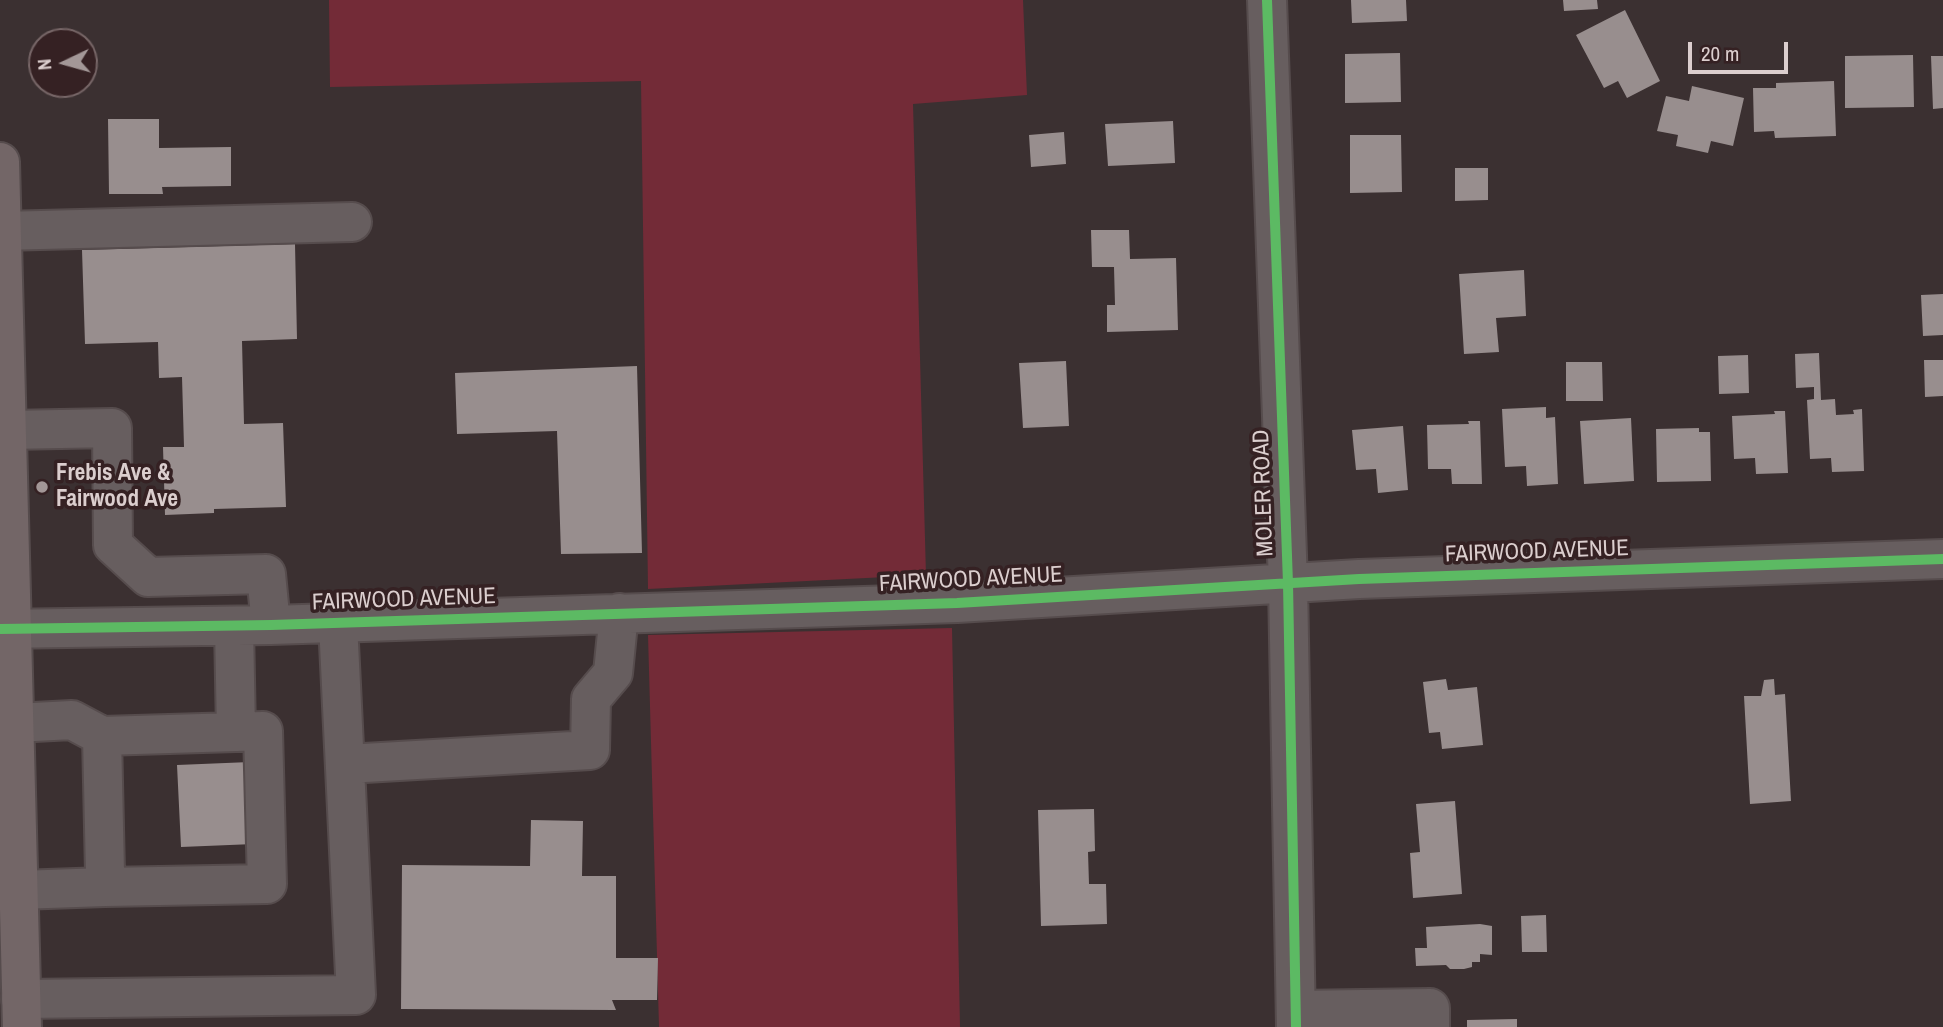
<!DOCTYPE html>
<html>
<head>
<meta charset="utf-8">
<style>
  body { margin:0 }
  #map { position:relative; width:1943px; height:1027px; overflow:hidden; background:#3b3031; font-family:"Archivo Narrow",sans-serif }
  canvas { display:block }
  .north { position:absolute; left:28px; top:28px; width:70px; height:70px; box-sizing:border-box; background:#352123; border:2px solid #776667; border-radius:50%; rotate:265deg; font-size:19px; font-weight:700; line-height:28px; text-align:center; color:#dbcece }
  .north::after { content:''; display:block; margin:auto; width:24px; height:32px; background:#a39797; clip-path:polygon(50% 0,100% 100%,50% 72%,0 100%) }
  .scale { position:absolute; left:1688px; top:42px; width:100px; height:32px; box-sizing:border-box; border:4px solid #dbcece; border-top:0; padding-left:9px; font-size:21px; line-height:24px; white-space:nowrap; color:#dbcece; -webkit-text-stroke:5px #352123; paint-order:stroke }
</style>
</head>
<body>
<div id="map">
<canvas width="1943" height="1027"></canvas>
<div class="north">N</div>
<div class="scale">20 m</div>
</div>
<script>
const ctx = document.querySelector('canvas').getContext('2d');
ctx.lineJoin = 'round';
function paint(path, color) { ctx.fillStyle = color; ctx.fill(path, 'evenodd'); }
const toPath = rows => new Path2D(rows.map(r => 'M' + r).join(''));
function trace(path, color, width, dash) { ctx.strokeStyle = color; ctx.lineWidth = width; ctx.lineCap = dash ? 'butt' : 'round'; ctx.setLineDash(dash || []); ctx.stroke(path); }
function label(font, color, halo, rows, align = 'center') {
  ctx.font = font + ' "Archivo Narrow",sans-serif'; ctx.lineWidth = 7; ctx.setLineDash([]); ctx.textBaseline = 'middle'; ctx.strokeStyle = halo; ctx.fillStyle = color; for (const [text, x, y, turn = 0] of rows) {
    ctx.save(); ctx.translate(x, y); ctx.rotate((+turn || 0) * Math.PI / 180); ctx.textAlign = isNaN(turn) ? turn : align; if (halo) ctx.strokeText(text, 0, 0); ctx.fillText(text, 0, 0); ctx.restore();
  }
}
paint(toPath([
  [329,0,1023,0,1027,95,913,104,926,575,648,589,641,81,330,87],
  [952,628,960,1027,659,1027,648,635]
]), '#732b37');
paint(toPath([
  [1351,0,1406,0,1407,21,1352,23],
  [1563,0,1597,0,1598,9,1564,11],
  [1625,10,1660,81,1627,98,1618,81,1604,88,1576,35],
  [1400,53,1401,102,1345,103,1345,54],
  [1913,55,1914,107,1845,108,1845,56],
  [1931,56,1943,56,1943,108,1933,109],
  [1834,81,1836,136,1775,138,1774,131,1754,132,1753,88,1776,88,1776,83],
  [1692,86,1744,98,1733,146,1711,141,1708,153,1676,146,1678,135,1657,131,1666,96,1689,101],
  [108,119,159,119,159,148,231,147,231,186,162,187,163,194,109,194],
  [1173,121,1175,163,1108,166,1105,124],
  [1064,132,1066,164,1031,167,1029,135],
  [1350,135,1401,135,1402,192,1350,193],
  [1455,168,1488,168,1488,200,1455,201],
  [1091,230,1129,230,1130,259,1176,258,1178,330,1107,332,1107,305,1115,305,1114,267,1092,267],
  [295,244,297,339,242,341,244,424,283,423,286,507,214,509,214,513,165,515,163,447,184,447,182,377,159,378,158,342,85,344,82,250],
  [1524,270,1526,316,1496,318,1499,352,1464,354,1459,274],
  [1943,294,1943,335,1923,336,1921,295],
  [1819,353,1821,400,1835,399,1836,415,1854,414,1853,410,1862,409,1864,471,1832,472,1831,458,1810,459,1807,400,1814,399,1814,387,1796,388,1795,354],
  [1748,355,1749,393,1719,394,1718,356],
  [1924,360,1943,360,1943,396,1925,397],
  [1066,361,1069,426,1023,428,1019,363],
  [1566,362,1602,362,1603,401,1566,401],
  [637,366,642,553,561,554,557,431,457,434,455,373],
  [1546,407,1546,418,1555,417,1558,484,1527,486,1526,466,1505,467,1502,409],
  [1774,411,1785,411,1788,473,1756,474,1755,458,1734,459,1732,416,1775,414],
  [1631,418,1634,481,1584,484,1580,421],
  [1468,421,1480,421,1482,484,1452,484,1451,469,1428,469,1427,425,1469,424],
  [1403,426,1408,490,1378,493,1376,469,1356,470,1352,430],
  [1699,428,1699,432,1710,432,1711,481,1657,482,1656,429],
  [1446,679,1448,690,1477,687,1483,745,1442,749,1440,732,1429,733,1423,682],
  [1774,679,1775,695,1785,694,1791,801,1750,804,1744,696,1761,696,1764,680],
  [250,762,254,844,181,847,177,765],
  [1455,801,1462,894,1413,898,1410,853,1420,852,1416,804],
  [1094,809,1095,851,1088,852,1089,884,1106,884,1107,924,1041,926,1038,810],
  [531,820,583,821,582,876,616,876,616,958,658,958,657,1000,612,1000,616,1010,401,1009,402,865,530,866],
  [1546,915,1547,952,1522,952,1521,916],
  [1480,924,1492,926,1492,955,1480,954,1480,962,1472,962,1472,967,1464,969,1450,969,1446,965,1416,966,1415,948,1427,948,1426,927],
  [1517,1019,1517,1027,1467,1027,1467,1020]
]), '#988e8e');
const minor = toPath([
  [1267,0,1288,583,1296,1027],
  [2,231,352,222],
  [9,430,112,428,113,545,148,577,266,574,271,625],
  [0,629,271,625,957,603,1359,579,1943,559],
  [15,723,72,720,102,736,105,873,105,887,19,890],
  [102,736,236,732,234,626],
  [347,764,590,750,591,699,613,673,619,613],
  [105,887,267,884,263,731,236,732],
  [21,999,356,995,338,623],
  [1296,1010,1430,1008,1430,1027]
]);
const major = toPath([
  [0,162,22,1027]
]);
trace(minor, '#564c4d', 42);
trace(major, '#564c4d', 42);
trace(minor, '#675e5f', 38);
trace(major, '#736667', 38);
trace(toPath([
  [1267,0,1288,583,1296,1027],
  [0,629,271,625,957,603,1359,579,1943,559]
]), '#5cba63', 10);
for (const [x, y, r, color] of [
  [42,487,7,"#a39797"]
]) { const dot = new Path2D(); dot.arc(x, y, r, 0, 2 * Math.PI); ctx.fillStyle = color; ctx.fill(dot); trace(dot, '#352123', 2.5); }
label('bold 23px', '#dbcece', '#352123', [
  ["Frebis Ave &",56,474],
  ["Fairwood Ave",56,500]
], 'left');
label('23px', '#dbcece', '#352123', [
  ["MOLER ROAD",1264,493,-92],
  ["FAIRWOOD AVENUE",1537,552,-2],
  ["FAIRWOOD AVENUE",971,580,-3],
  ["FAIRWOOD AVENUE",404,600,-2]
]);
</script>
</body>
</html>
